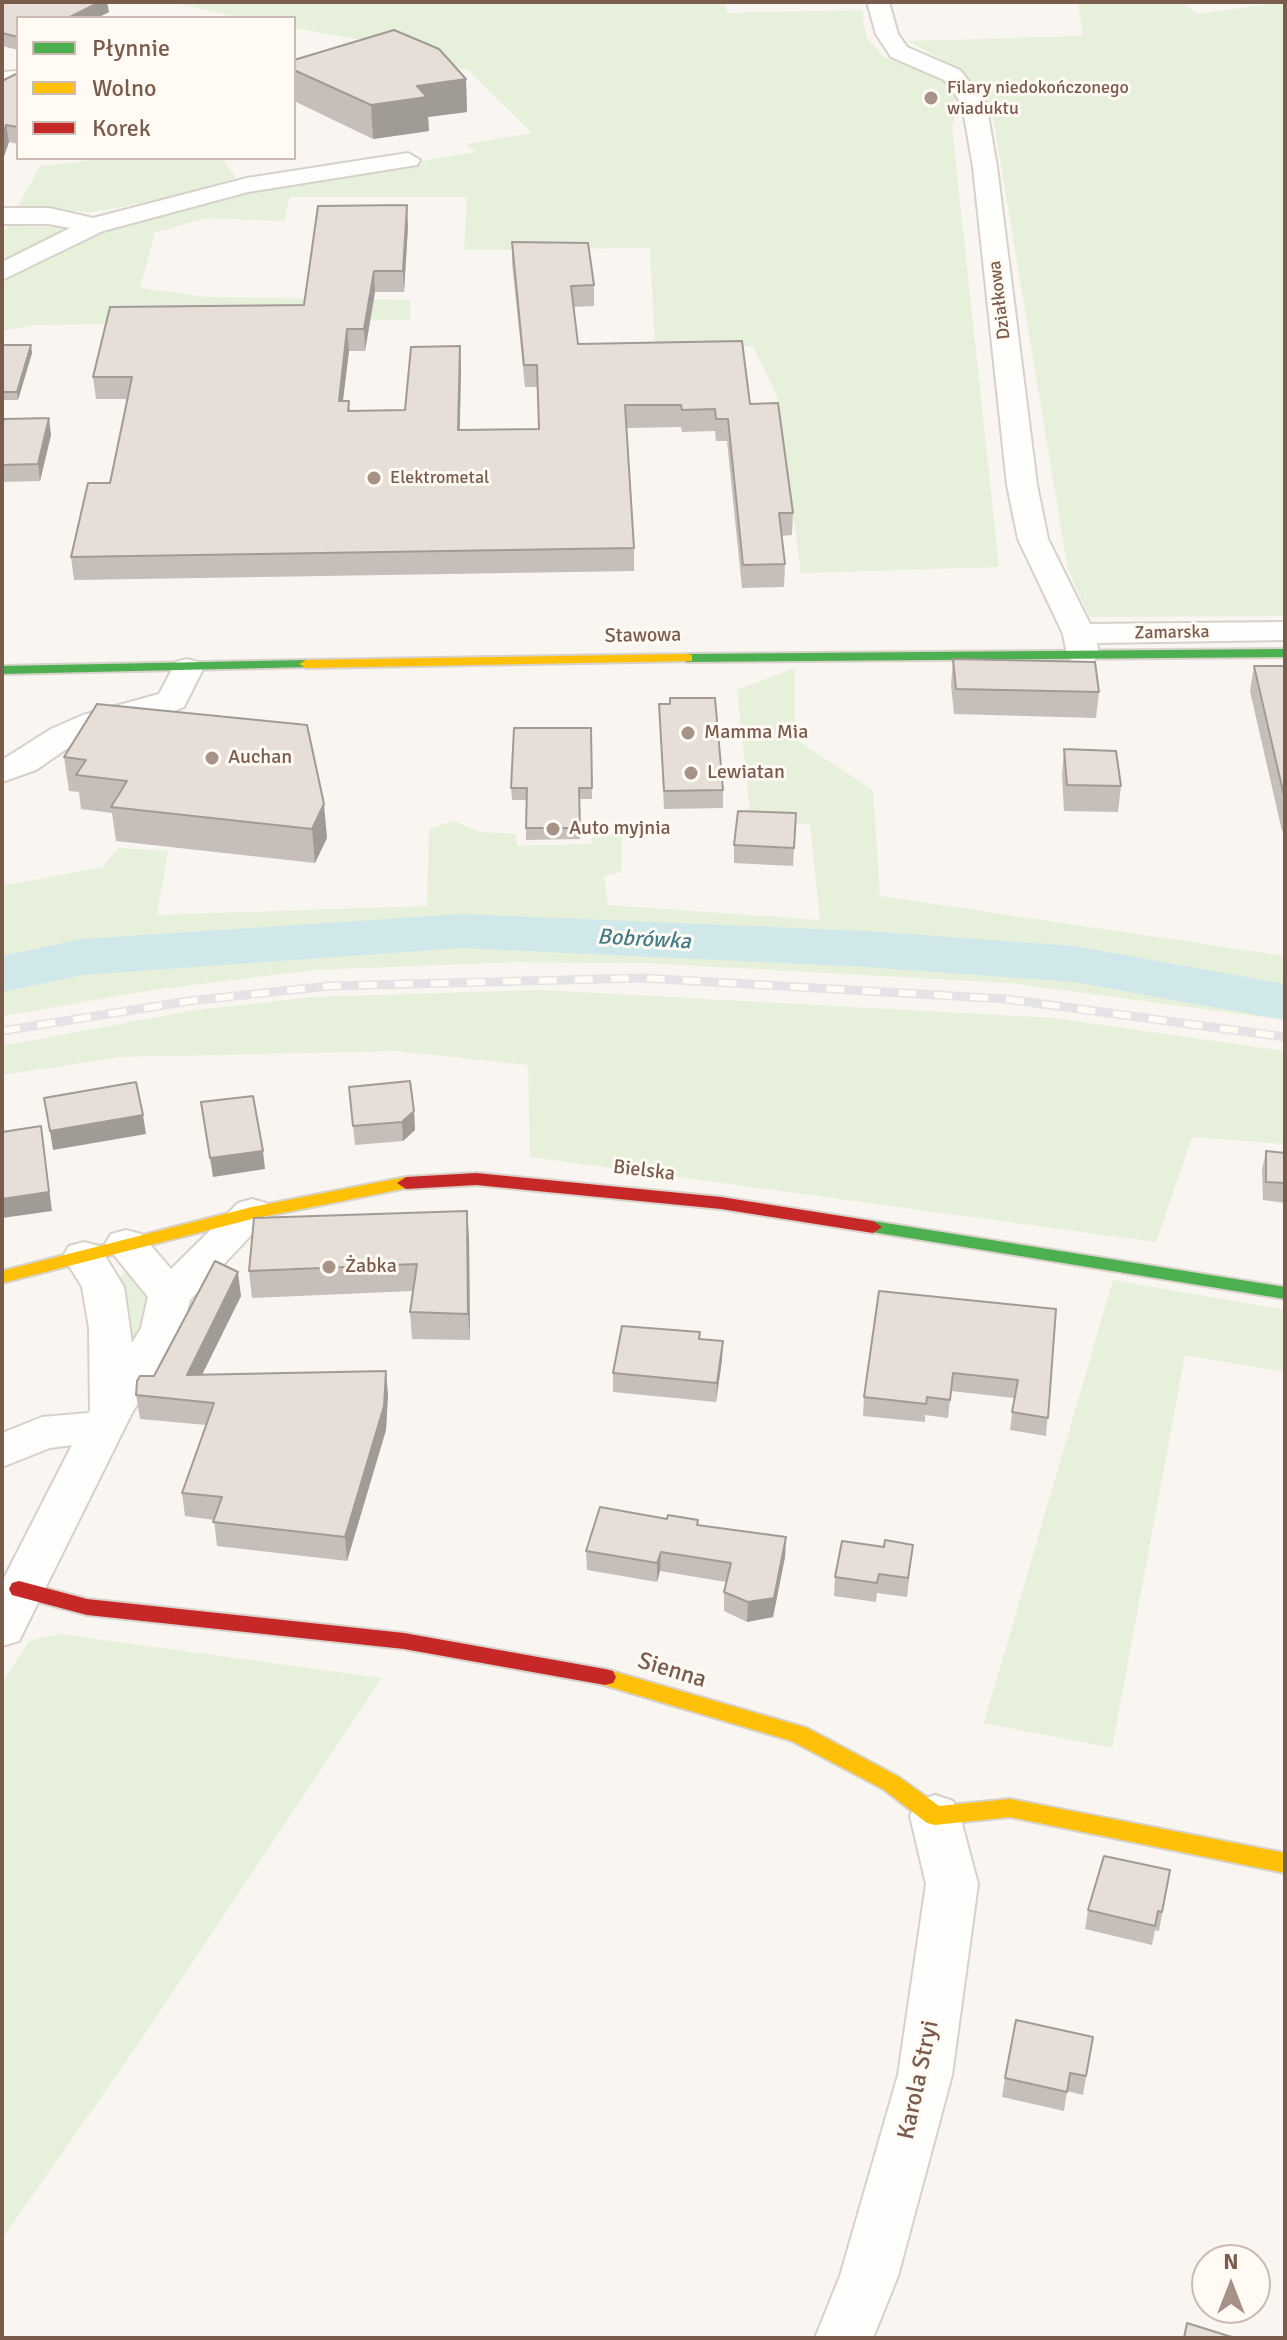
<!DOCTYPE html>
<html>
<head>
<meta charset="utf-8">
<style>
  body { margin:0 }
  #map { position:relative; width:1287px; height:2340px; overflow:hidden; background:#f9f5f0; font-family:Signika,sans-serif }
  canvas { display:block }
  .frame { position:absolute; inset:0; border:4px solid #7a5c4d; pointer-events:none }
  .legend { position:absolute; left:16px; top:16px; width:280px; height:144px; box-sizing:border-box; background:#fffaf3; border:2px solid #cabbb1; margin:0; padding:10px 14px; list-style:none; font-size:24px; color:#7a5c4d }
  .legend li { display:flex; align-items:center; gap:16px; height:40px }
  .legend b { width:40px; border:2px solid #cabbb1 }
  .north { position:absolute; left:1191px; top:2244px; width:80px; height:80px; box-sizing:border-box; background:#fffaf3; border:2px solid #cabbb1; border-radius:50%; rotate:0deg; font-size:22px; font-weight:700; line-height:32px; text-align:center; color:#7a5c4d }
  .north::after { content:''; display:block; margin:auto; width:28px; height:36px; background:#a69286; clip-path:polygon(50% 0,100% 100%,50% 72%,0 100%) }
</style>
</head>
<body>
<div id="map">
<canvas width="1287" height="2340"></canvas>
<div class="frame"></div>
<ul class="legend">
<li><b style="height:10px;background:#4caf50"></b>Płynnie</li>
<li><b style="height:10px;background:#ffc107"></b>Wolno</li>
<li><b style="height:10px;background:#c62828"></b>Korek</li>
</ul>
<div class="north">N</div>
</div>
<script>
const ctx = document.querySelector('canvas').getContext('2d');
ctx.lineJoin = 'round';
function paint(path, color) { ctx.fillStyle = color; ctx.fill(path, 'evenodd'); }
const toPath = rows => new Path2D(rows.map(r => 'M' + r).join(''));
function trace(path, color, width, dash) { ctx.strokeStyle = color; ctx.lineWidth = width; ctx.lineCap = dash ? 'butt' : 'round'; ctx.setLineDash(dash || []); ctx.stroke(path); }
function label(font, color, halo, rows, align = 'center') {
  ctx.font = font + ' Signika,sans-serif'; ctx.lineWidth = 6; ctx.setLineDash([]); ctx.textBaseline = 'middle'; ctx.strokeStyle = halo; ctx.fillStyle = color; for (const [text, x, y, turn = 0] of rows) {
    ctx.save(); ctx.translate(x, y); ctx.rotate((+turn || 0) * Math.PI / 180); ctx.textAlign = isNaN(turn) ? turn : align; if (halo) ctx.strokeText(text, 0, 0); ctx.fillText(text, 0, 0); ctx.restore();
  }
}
paint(toPath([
  [170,2,724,2,728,13,862,10,866,37,884,57,947,81,958,105,952,127,999,567,801,573,777,396,753,346,655,348,650,248,464,250,467,197,290,197,284,221,207,218,155,232,140,288,206,297,410,300,410,320,34,325,2,331,2,232,8,226,60,227,77,242,126,223,245,192,475,152,467,144,532,133,467,69,437,67,380,43,294,28,294,18,241,18],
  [1078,2,1182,2,1197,14,1285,2,1285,616,1090,617,1068,570,992,111,965,73,908,41,1083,36],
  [112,158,222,158,236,178,159,200,92,212,16,210,40,166],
  [795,668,795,739,873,790,880,896,1285,956,1285,1020,1010,983,645,963,515,962,314,970,160,989,2,1016,2,886,103,867,118,848,168,851,157,915,427,906,429,829,454,821,480,832,516,834,517,846,591,844,593,834,622,834,621,872,604,876,608,905,820,920,810,824,751,821,737,690],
  [540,990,1054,1018,1285,1051,1285,1144,1192,1137,1156,1242,530,1157,528,1065,396,1051,121,1057,2,1075,2,1046,195,1010,314,997],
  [129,1268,156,1299,134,1357,120,1289,121,1277],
  [1113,1280,1285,1310,1285,1372,1185,1355,1112,1748,984,1723],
  [59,1634,382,1678,137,2046,2,2239,2,1683,29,1641]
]), '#e7f0db');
paint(toPath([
  [462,914,867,931,1074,946,1285,984,1285,1020,1074,982,867,967,462,948,83,975,2,992,2,956,83,939,462,914]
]), '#d0e8ea');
const street = toPath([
  [867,2,889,2,898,34,907,47,960,70,986,103,997,167,1037,485,1048,539,1090,624,1285,622,1285,640,1097,643,1099,654,1094,661,1083,664,1072,661,1067,654,1063,634,1018,539,1007,485,973,167,962,104,944,80,891,57,876,34,867,2],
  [18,71,18,85,2,86,2,72,18,71],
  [408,153,420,160,417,165,248,192,103,231,2,280,2,262,70,228,49,224,2,224,2,208,49,208,93,218,247,178,408,153],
  [187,659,198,662,203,669,184,707,160,717,106,730,75,743,36,770,2,782,2,760,51,729,83,715,159,694,176,662,187,659],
  [252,1199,266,1203,272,1213,190,1300,183,1329,132,1413,19,1641,2,1646,2,1582,72,1445,50,1448,2,1467,2,1433,42,1417,88,1413,90,1410,89,1328,82,1287,63,1256,69,1246,84,1242,99,1246,124,1287,132,1343,141,1328,148,1297,105,1244,111,1234,126,1230,141,1234,171,1269,238,1203,252,1199],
  [935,1795,953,1801,960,1816,978,1884,952,2075,898,2276,873,2338,815,2338,840,2276,898,2075,926,1884,910,1816,917,1801,935,1795]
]);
const fast = toPath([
  [1285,649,1285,657,687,662,680,658,687,654,1285,649],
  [306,660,313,664,311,667,2,674,2,666,306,660],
  [873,1221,1285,1287,1285,1299,866,1231,864,1227,866,1223,873,1221]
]);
const slow = toPath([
  [687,654,692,655,692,661,306,668,299,664,306,660,687,654],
  [406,1177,412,1179,415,1183,412,1187,252,1219,2,1283,2,1271,252,1207,406,1177],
  [605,1669,807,1728,899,1777,939,1806,1010,1799,1285,1853,1285,1873,1010,1817,935,1825,927,1823,883,1789,792,1741,597,1683,594,1677,597,1671,605,1669]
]);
const jam = toPath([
  [476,1173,721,1197,873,1221,882,1227,873,1233,721,1209,476,1185,406,1189,397,1183,406,1177,476,1173],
  [19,1581,87,1599,404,1633,605,1669,613,1671,616,1677,613,1683,605,1685,404,1649,87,1615,12,1595,9,1589,12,1583,19,1581]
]);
trace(street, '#d7d1cb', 4);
trace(fast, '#d9d2cb', 4);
trace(slow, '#d9d2cb', 4);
trace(jam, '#d9d2cb', 4);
paint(street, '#fefefd');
paint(fast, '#4caf50');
paint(slow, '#ffc107');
paint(jam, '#c62828');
const rail = toPath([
  [2,1031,189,1001,329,986,643,978,1006,999,1285,1037]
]);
trace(rail, '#e6e3e7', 9);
trace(rail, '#fffaf3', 6, [18]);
paint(toPath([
  [2,2,109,12,97,18,18,18,18,50,2,46],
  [294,60,466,79,467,112,428,117,429,131,373,139,294,101],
  [18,73,18,144,9,142,2,162,2,81],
  [408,226,404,292,375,292,365,351,349,351,343,401,349,401,350,411,405,410,461,368,460,430,539,429,538,387,525,387,512,263,512,242,594,285,594,306,574,307,578,344,750,404,793,513,792,535,782,536,785,564,784,587,742,588,727,441,716,441,715,431,682,432,681,427,627,428,634,548,634,571,74,580,71,557,110,483,128,399,96,399,93,377,304,305],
  [2,345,32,353,18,400,2,400],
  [2,426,51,435,40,481,2,482],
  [953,659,1099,692,1096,718,954,714,951,685],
  [1254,666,1285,666,1285,832,1282,831,1250,691],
  [659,704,670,704,723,790,723,808,664,809],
  [307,725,327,838,315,863,116,841,112,813,81,809,79,792,69,791,64,757],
  [591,728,592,799,580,799,580,839,526,840,526,800,512,800,511,788],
  [1064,749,1121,786,1118,812,1064,811,1062,775],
  [796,813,793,866,734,863,734,845],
  [349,1087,414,1111,415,1130,403,1141,355,1145],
  [1266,1151,1285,1153,1285,1203,1263,1200,1262,1170],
  [469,1237,470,1340,412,1339,410,1312,413,1291,252,1298,249,1271],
  [241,1296,202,1375,388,1394,386,1430,347,1561,217,1546,214,1520,185,1516,182,1493,206,1425,140,1419,136,1395,154,1376],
  [1056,1309,1046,1436,1010,1430,1014,1398,951,1391,948,1418,925,1415,925,1422,863,1416,864,1397],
  [700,1332,700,1339,722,1360,716,1402,613,1392,613,1373],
  [698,1525,786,1537,785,1557,773,1617,747,1622,724,1611,724,1592,726,1582,660,1571,657,1582,587,1570,586,1551],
  [913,1545,907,1597,877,1593,876,1602,834,1596,835,1577,884,1547],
  [1170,1870,1159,1931,1155,1930,1152,1945,1085,1929,1088,1910],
  [1093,2037,1083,2095,1067,2091,1064,2111,1002,2097,1005,2078]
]), '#c6bfb9');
paint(toPath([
  [100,2,107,2,109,12,97,18,68,18],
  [466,79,467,112,428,117,429,131,373,139,371,105,417,86],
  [6,125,9,142,2,162,2,138],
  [407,205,408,226,404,292,403,271],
  [374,271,375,292,365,351,364,329],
  [347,329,349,351,340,423,339,401],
  [31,345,32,353,18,400,17,392],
  [460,346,461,368,459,453,458,430],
  [49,418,51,435,40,481,38,464],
  [324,804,327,838,315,863,312,829],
  [414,1111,415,1130,403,1141,402,1122],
  [143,1115,146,1134,53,1150,50,1131],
  [41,1126,52,1211,2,1218,2,1199],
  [263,1151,265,1169,213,1177,210,1158],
  [467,1211,469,1237,470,1340,468,1314],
  [238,1272,241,1296,190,1399,187,1375],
  [723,1341,722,1360,716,1402,717,1383],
  [386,1371,388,1394,386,1430,347,1561,345,1537],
  [786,1537,785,1557,773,1617,747,1622,748,1602],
  [661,1552,660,1571,657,1582,657,1563]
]), '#a19b96');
const building = toPath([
  [2,2,100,2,68,18,18,18,18,37,2,33,2,2],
  [394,30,439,49,466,79,417,86,427,97,371,105,294,70,294,60,394,30],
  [18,73,18,127,6,125,2,138,2,81,18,73],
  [407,205,403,271,374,271,364,329,347,329,339,401,349,401,348,411,405,410,411,347,460,346,458,430,539,429,537,365,524,365,512,242,588,243,594,285,571,286,578,344,742,341,750,404,778,403,793,513,779,513,785,564,743,565,728,419,716,419,715,409,682,410,681,405,625,405,634,548,71,557,88,483,110,483,132,377,93,377,110,307,304,305,318,206,407,205],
  [2,345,31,345,17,392,2,392,2,345],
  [49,418,38,464,2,465,2,426,4,419,49,418],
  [953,659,1095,662,1099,692,956,689,953,659],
  [1254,666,1285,666,1285,800,1254,666],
  [670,698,715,698,723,790,664,791,659,704,670,704,670,698],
  [97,704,307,725,324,804,312,829,111,807,127,781,76,775,86,760,64,757,97,704],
  [514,728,591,728,592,788,579,788,580,828,526,828,527,788,511,788,514,728],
  [1064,749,1116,751,1121,786,1067,785,1064,749],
  [738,811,796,813,794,848,734,845,738,811],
  [410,1081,414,1111,402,1122,353,1126,349,1087,410,1081],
  [136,1082,143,1115,50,1131,44,1098,136,1082],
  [253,1096,263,1151,210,1158,201,1102,253,1096],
  [41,1126,49,1192,2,1199,2,1132,41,1126],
  [1266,1151,1285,1153,1285,1183,1266,1182,1266,1151],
  [467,1211,468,1314,410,1312,417,1264,249,1271,254,1218,467,1211],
  [215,1261,238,1272,187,1375,386,1371,384,1406,345,1537,213,1522,222,1497,182,1493,214,1403,136,1395,137,1381,140,1376,154,1376,215,1261],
  [879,1291,1056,1309,1048,1418,1012,1412,1018,1380,953,1373,950,1400,927,1397,926,1404,864,1397,879,1291],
  [622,1326,700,1332,699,1339,723,1341,717,1383,613,1373,622,1326],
  [600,1507,667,1519,668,1515,698,1520,697,1525,786,1537,774,1598,748,1602,724,1592,731,1563,661,1552,657,1563,586,1551,600,1507],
  [885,1540,913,1545,908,1578,879,1574,877,1583,835,1577,842,1541,884,1547,885,1540],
  [1104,1856,1170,1870,1162,1912,1158,1911,1155,1926,1088,1910,1104,1856],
  [1016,2020,1093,2037,1086,2076,1070,2073,1067,2092,1005,2078,1016,2020],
  [1187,2323,1235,2338,1184,2338,1187,2323]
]);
paint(building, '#e6ded7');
trace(building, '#a19b96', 2);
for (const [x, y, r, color] of [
  [931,98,8,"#a69286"],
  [374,478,8,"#a69286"],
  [688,733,8,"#a69286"],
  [212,758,8,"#a69286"],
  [691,773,8,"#a69286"],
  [553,829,8,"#a69286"],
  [329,1267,8,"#a69286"]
]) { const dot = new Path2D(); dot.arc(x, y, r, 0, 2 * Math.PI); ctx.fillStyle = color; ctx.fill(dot); trace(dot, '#fffaf3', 3); }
label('18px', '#7a5c4d', '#fffaf3', [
  ["Filary niedokończonego",947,88],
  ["wiaduktu",947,109],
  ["Elektrometal",390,478]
], 'left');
label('18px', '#7a5c4d', '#fffaf3', [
  ["Działkowa",1000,300,-97],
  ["Zamarska",1172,633,-1]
]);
label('20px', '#7a5c4d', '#fffaf3', [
  ["Stawowa",643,636,-1],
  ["Bielska",644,1171,7]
]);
label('20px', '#7a5c4d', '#fffaf3', [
  ["Mamma Mia",704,733],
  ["Auchan",228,758],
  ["Lewiatan",707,773],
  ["Auto myjnia",569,829],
  ["Żabka",345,1267]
], 'left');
label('italic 22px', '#437c86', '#fffaf3', [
  ["Bobrówka",644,940,3]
]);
label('24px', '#7a5c4d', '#fffaf3', [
  ["Sienna",672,1671,17],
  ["Karola Stryi",919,2080,-78]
]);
</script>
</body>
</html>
